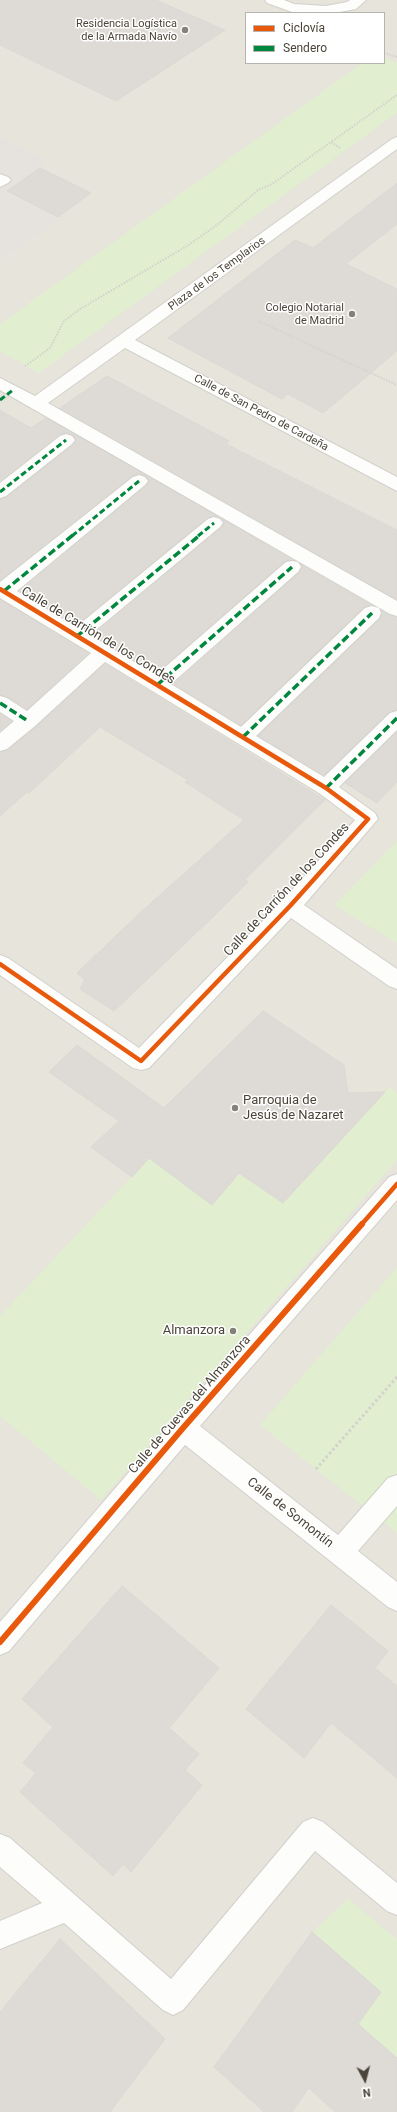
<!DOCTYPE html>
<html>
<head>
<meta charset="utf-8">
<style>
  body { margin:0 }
  #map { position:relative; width:397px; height:2112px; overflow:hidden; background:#f4f2ee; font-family:Roboto,sans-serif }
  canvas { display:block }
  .legend { position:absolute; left:245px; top:12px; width:140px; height:52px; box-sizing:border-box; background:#fff; border:1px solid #b7b4b0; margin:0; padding:5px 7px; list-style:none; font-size:12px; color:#4b4439 }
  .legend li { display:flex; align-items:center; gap:8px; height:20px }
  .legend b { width:20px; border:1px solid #b7b4b0 }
  .north { position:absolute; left:345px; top:2060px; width:40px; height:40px; -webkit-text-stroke:3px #fff; paint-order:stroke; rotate:173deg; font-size:11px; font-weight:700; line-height:16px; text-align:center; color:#4b4439 }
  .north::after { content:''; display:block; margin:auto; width:14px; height:18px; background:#4b4439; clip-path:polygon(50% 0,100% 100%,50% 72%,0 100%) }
</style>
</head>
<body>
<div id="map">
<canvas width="397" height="2112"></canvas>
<ul class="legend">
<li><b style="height:5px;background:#e8590c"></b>Ciclovía</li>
<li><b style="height:5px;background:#00873e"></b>Sendero</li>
</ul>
<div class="north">N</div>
</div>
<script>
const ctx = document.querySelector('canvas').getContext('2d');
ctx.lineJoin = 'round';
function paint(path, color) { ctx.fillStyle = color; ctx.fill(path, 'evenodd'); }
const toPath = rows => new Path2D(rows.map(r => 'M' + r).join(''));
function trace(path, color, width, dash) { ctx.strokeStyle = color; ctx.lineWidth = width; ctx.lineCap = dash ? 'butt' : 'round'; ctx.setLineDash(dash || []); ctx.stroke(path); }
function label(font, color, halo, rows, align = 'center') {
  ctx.font = font + ' Roboto,sans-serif'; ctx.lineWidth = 3; ctx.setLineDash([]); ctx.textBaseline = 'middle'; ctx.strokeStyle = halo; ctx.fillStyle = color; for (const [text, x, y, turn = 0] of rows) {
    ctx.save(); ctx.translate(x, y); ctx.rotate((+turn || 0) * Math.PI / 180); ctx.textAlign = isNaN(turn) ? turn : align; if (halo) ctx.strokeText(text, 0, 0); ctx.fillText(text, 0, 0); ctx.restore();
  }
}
paint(toPath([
  [0,0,397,0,397,2112,0,2112],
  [246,13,384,13,384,63,246,63]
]), '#e7e4dc');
paint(toPath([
  [384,57,397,63,397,113,39,373,0,351,0,324,362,63,384,63],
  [397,841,397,943,334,905],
  [389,1087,397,1093,397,1160,101,1500,0,1416,0,1316,149,1158,212,1205,244,1168,259,1187,283,1203],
  [397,1267,397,1533,260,1425],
  [348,1899,397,1939,397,2058,358,2024,381,1992,312,1932]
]), '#e1eecf');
paint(toPath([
  [0,137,48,161,5,192,60,219,0,261]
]), '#e6e3df');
const building = toPath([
  [0,0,156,0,225,30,116,101,0,45,0,0],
  [40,168,91,193,58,217,7,191,40,168],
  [397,183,397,224,346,264,397,289,397,351,323,413,288,394,282,399,168,338,295,240,313,248,397,183],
  [107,376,229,441,226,444,397,530,397,599,60,408,107,376],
  [0,410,31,428,46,418,217,516,207,518,76,625,20,591,146,486,149,480,145,476,139,474,132,476,0,580,0,499,7,497,73,445,76,440,73,435,66,433,59,435,0,481,0,410],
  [222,519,292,560,285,561,156,673,93,635,221,528,224,523,222,519],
  [301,565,371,605,364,607,241,725,174,684,299,573,302,568,301,565],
  [0,600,88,653,27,709,8,697,0,695,0,600],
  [382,611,397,617,397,710,389,712,324,775,258,736,380,619,382,611],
  [105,664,325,800,245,880,248,882,216,914,114,1011,80,989,85,980,77,973,141,912,244,820,185,782,188,780,100,727,29,793,27,792,0,816,0,752,8,750,36,727,105,664],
  [0,714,11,721,0,731,0,714],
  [397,732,397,782,377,803,345,783,397,732],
  [263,1011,344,1065,348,1093,385,1092,283,1203,239,1173,212,1205,149,1158,132,1177,91,1147,119,1121,49,1072,77,1045,164,1108,263,1011],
  [122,1586,219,1668,169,1728,199,1754,185,1770,202,1785,131,1872,123,1864,113,1876,20,1792,36,1773,23,1763,53,1727,22,1699,122,1586],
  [331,1605,388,1651,375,1668,397,1686,397,1778,331,1723,304,1758,246,1709,331,1605],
  [312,1932,381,1992,358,2024,397,2058,397,2112,335,2112,309,2088,292,2112,264,2112,214,2067,312,1932],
  [60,1939,165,2039,110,2112,0,2112,0,2012,60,1939]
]);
paint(building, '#dedbd6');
trace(building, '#dcd9d4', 1);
const minor = toPath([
  [265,0,284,0,294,4,326,6,347,2,350,0,366,0,356,9,334,13,292,12,267,3,265,0],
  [397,137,397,149,135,340,397,477,397,491,125,348,48,403,397,601,397,616,390,614,0,390,0,378,35,396,392,139,397,137],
  [0,174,8,177,11,180,8,183,0,187,0,174],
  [66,434,72,436,75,440,72,444,6,496,0,498,0,483,60,436,66,434],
  [139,475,145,477,148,481,145,485,17,591,76,627,208,519,214,517,220,519,223,523,220,527,90,635,156,675,286,562,292,561,298,562,301,567,298,572,171,684,241,727,365,608,372,606,379,608,381,613,379,618,256,736,324,777,390,713,397,711,397,730,339,787,375,813,378,819,304,905,397,969,397,989,389,986,291,918,149,1068,141,1070,133,1068,0,975,0,955,8,958,139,1048,283,900,355,820,319,793,105,662,35,726,7,749,0,751,0,733,14,721,0,712,0,696,7,698,27,711,91,653,0,598,0,582,133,477,139,475],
  [397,1174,397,1200,200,1426,338,1535,388,1478,397,1475,397,1506,358,1551,397,1582,397,1611,388,1607,185,1445,9,1651,0,1655,0,1622,174,1420,389,1177,397,1174],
  [313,1818,323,1822,397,1883,397,1915,387,1911,315,1851,183,2010,173,2015,163,2010,64,1923,0,1949,0,1921,42,1903,0,1867,0,1834,10,1838,171,1979,303,1822,313,1818]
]);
trace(minor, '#d2d0cb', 2);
trace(toPath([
  [384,53,397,57],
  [340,148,331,142,397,95],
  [258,321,397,385],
  [25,366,50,348,64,321,80,309,187,246,217,225,258,190,272,184,331,142]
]), '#d3d2cc', 2, [1.5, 1.5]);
trace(toPath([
  [316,1469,397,1377]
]), '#d3d2cc', 3, [2.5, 2.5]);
paint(minor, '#fdfdfc');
trace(toPath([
  [0,400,13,390],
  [0,492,66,440],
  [72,536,139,481],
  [198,536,214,523]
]), '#00873e', 3, [6, 3]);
trace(toPath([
  [4,591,73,535],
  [76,637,200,535],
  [157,685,292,567],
  [0,703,28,721],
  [243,737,372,613],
  [326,788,397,718]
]), '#00873e', 3.5, [8, 3.5]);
trace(toPath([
  [0,589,326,788,368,819,290,906,141,1061,0,964],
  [361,1225,397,1184]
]), '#e8590c', 4.5);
trace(toPath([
  [0,1642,183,1428,362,1224]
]), '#e8590c', 6);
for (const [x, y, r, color] of [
  [185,30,4,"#868178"],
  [352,314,4,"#868178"],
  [235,1108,4,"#868178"],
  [233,1331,4,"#868178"]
]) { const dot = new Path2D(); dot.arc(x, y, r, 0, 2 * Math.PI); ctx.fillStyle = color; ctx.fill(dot); trace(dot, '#fff', 1.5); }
label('11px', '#4b4439', '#fff', [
  ["Residencia Logística",177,24],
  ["de la Armada Navío",177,37],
  ["Colegio Notarial",344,308],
  ["de Madrid",344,321]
], 'right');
label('11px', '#4b4439', '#fff', [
  ["Plaza de los Templarios",217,274,-36],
  ["Calle de San Pedro de Cardeña",261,413,28]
]);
label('13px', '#4b4439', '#fff', [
  ["Calle de Carrión de los Condes",98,636,31],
  ["Calle de Carrión de los Condes",287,890,-47],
  ["Calle de Cuevas del Almanzora",190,1405,-49],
  ["Calle de Somontín",290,1513,38]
]);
label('13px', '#4b4439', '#fff', [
  ["Parroquia de",243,1101],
  ["Jesús de Nazaret",243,1116],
  ["Almanzora",225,1331,"right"]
], 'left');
</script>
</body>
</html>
